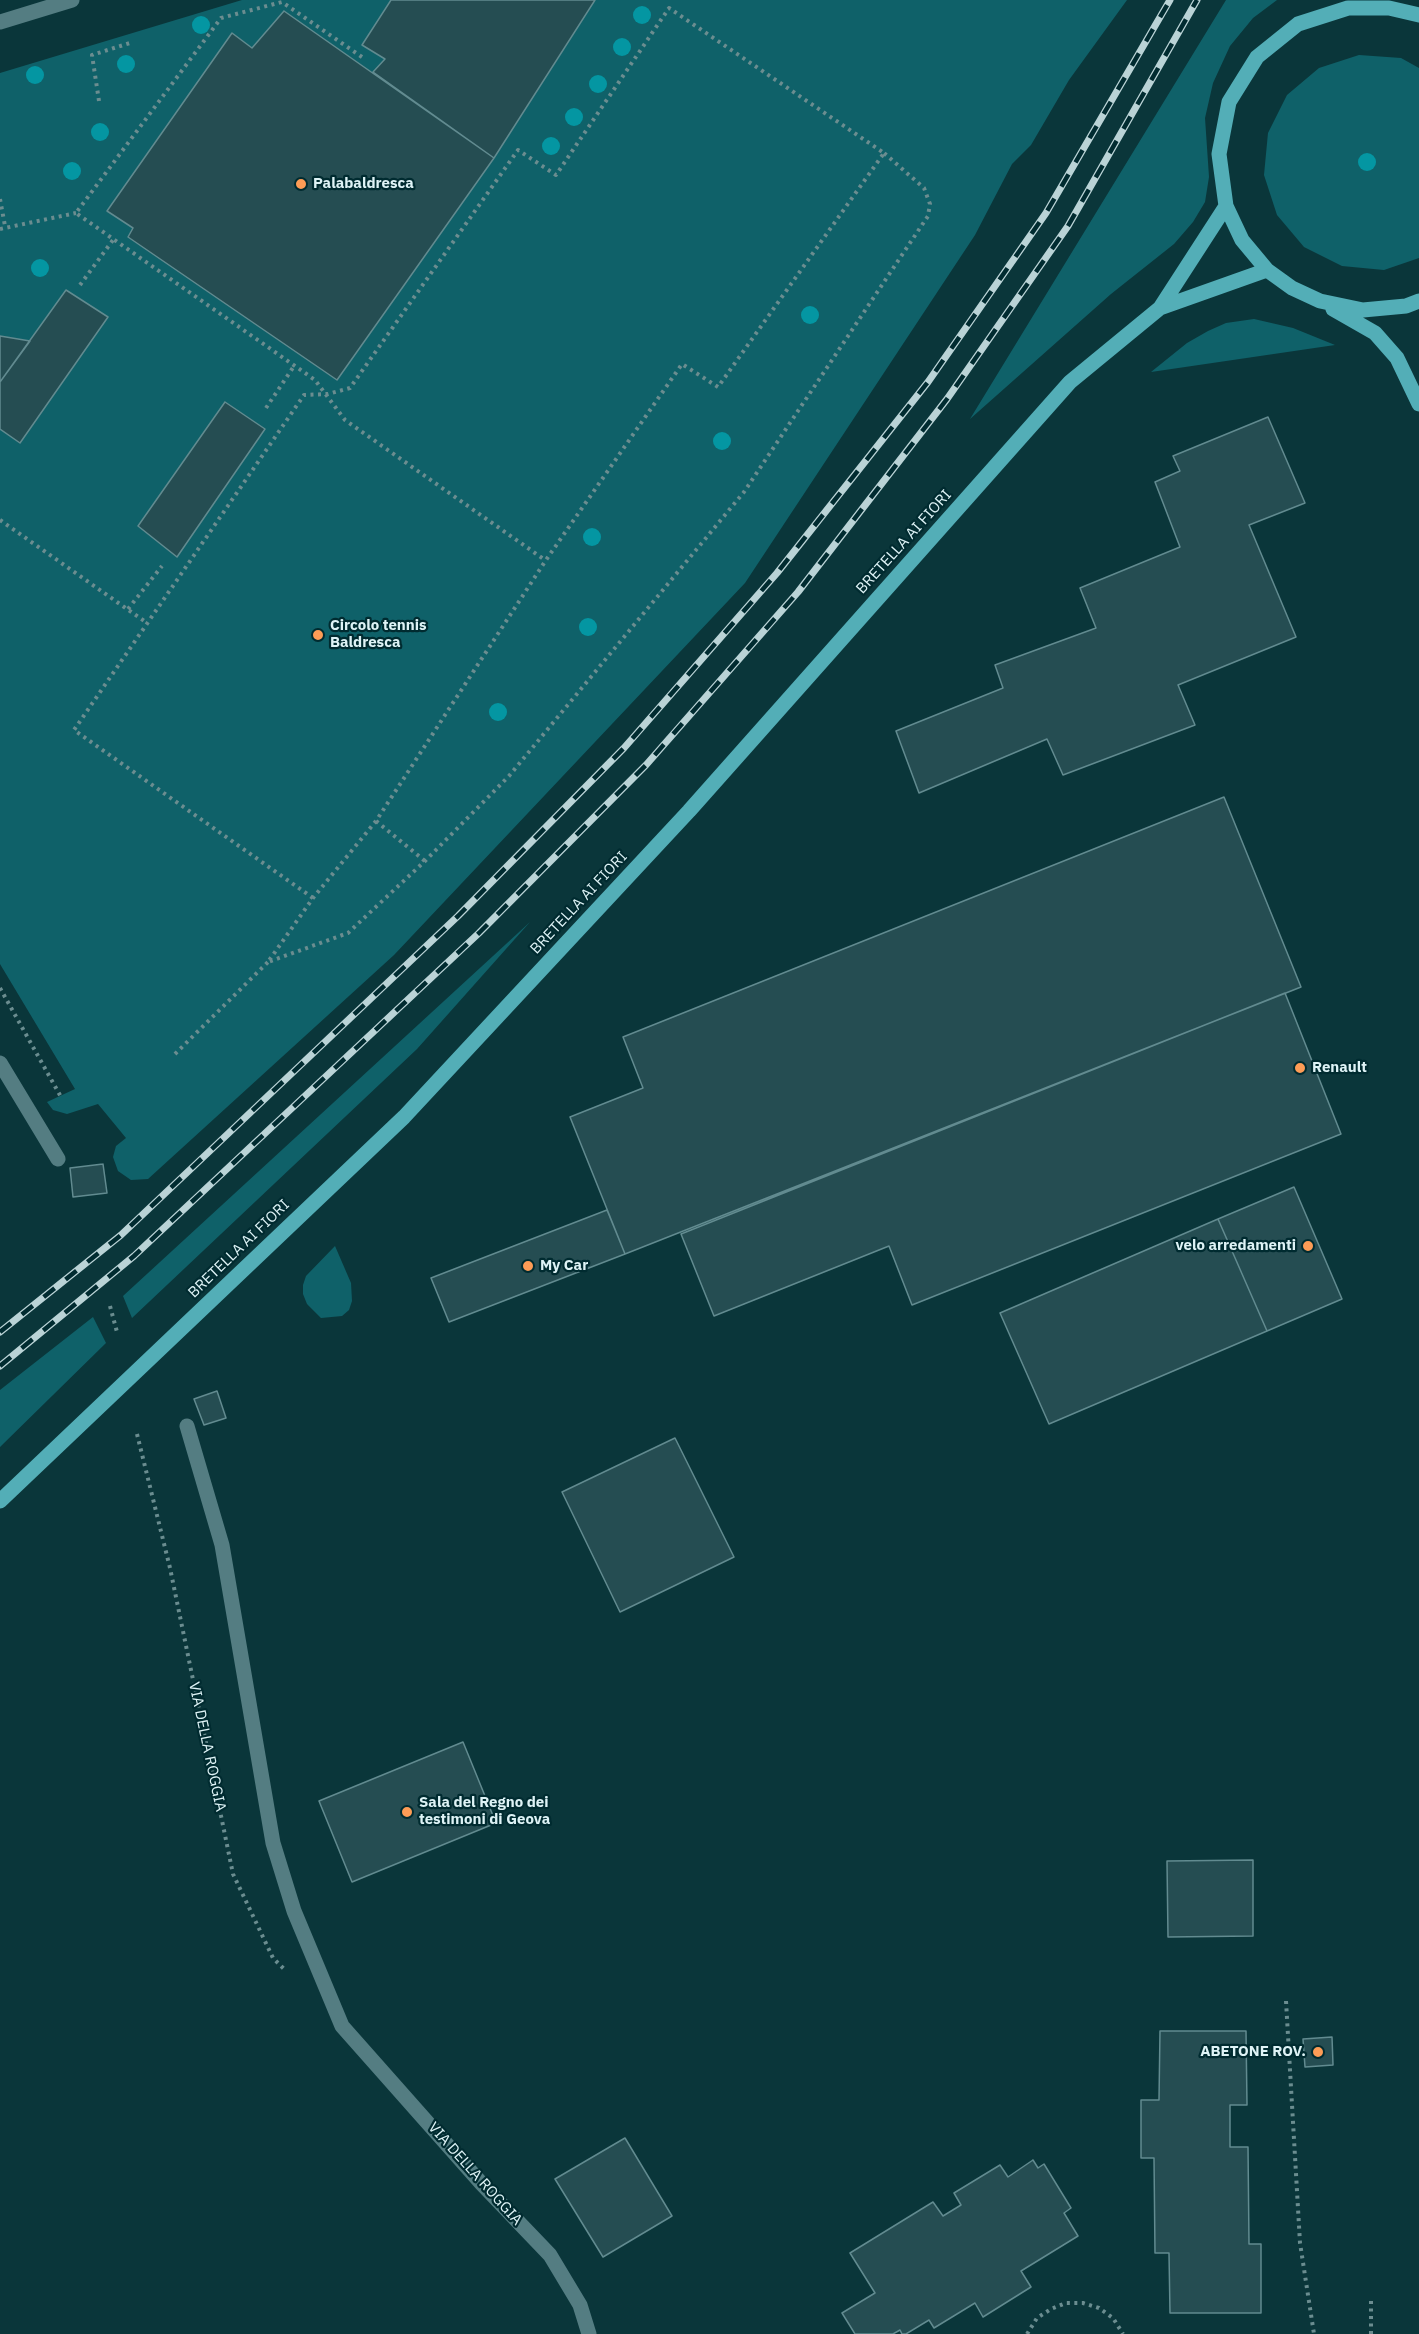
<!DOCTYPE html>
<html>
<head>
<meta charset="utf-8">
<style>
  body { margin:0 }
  canvas { display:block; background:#0a363a }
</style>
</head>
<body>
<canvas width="1419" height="2334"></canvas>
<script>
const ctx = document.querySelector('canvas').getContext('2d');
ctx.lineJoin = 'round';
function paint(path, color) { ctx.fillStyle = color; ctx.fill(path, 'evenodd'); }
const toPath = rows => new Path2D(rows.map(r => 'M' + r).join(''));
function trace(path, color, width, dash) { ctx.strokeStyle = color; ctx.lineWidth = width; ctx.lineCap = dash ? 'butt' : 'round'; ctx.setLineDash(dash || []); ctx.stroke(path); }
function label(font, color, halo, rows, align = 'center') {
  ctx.font = font + ' "IBM Plex Sans",sans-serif'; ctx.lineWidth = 4.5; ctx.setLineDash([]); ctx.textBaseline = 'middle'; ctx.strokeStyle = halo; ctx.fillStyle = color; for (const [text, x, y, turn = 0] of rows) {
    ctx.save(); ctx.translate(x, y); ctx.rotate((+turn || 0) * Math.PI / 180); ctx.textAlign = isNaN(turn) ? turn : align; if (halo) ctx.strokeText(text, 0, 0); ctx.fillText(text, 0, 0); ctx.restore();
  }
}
paint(toPath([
  [242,0,1127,0,1069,80,1031,145,1012,164,975,235,745,583,394,955,148,1179,131,1180,118,1171,113,1157,116,1146,126,1138,98,1104,67,1114,53,1110,47,1102,75,1089,0,964,0,73],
  [1226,0,1277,0,1253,18,1230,46,1213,83,1205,118,1209,177,1205,202,1193,222,1174,244,1111,294,970,419],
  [1359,55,1401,58,1419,68,1419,258,1384,270,1342,266,1304,247,1277,215,1264,175,1268,133,1287,95,1319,68],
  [1254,319,1293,328,1335,345,1151,372,1187,343,1208,331,1226,323],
  [530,922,417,1049,132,1318,123,1296],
  [335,1246,351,1283,352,1301,349,1310,342,1316,321,1318,307,1304,303,1294,303,1285,306,1276],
  [93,1317,106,1343,0,1447,0,1390]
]), '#0f6169');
const building = toPath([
  [391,0,595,0,494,158,373,72,385,59,362,45,391,0],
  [284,11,494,158,337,380,128,237,133,228,107,211,232,33,252,48,284,11],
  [66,290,108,317,20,443,0,429,0,382,66,290],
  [0,336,30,341,0,382,0,336],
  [225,402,265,429,177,557,138,526,225,402],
  [1268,417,1305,503,1249,525,1296,637,1178,685,1195,725,1063,775,1047,739,919,793,896,731,1003,688,995,665,1096,628,1080,588,1180,547,1155,482,1180,471,1173,456,1268,417],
  [1224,797,1301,987,625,1254,570,1117,643,1088,623,1037,1224,797],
  [1285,993,1341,1134,912,1305,889,1246,714,1316,681,1234,1285,993],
  [103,1164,107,1193,73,1197,70,1168,103,1164],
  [1294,1187,1342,1299,1267,1331,1218,1219,1294,1187],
  [607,1210,625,1254,449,1322,431,1278,607,1210],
  [1218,1219,1267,1331,1049,1424,1000,1313,1218,1219],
  [217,1391,226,1418,204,1425,194,1399,217,1391],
  [675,1438,734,1557,620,1612,562,1492,675,1438],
  [463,1742,496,1823,352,1882,319,1801,463,1742],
  [1253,1860,1253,1936,1168,1937,1167,1861,1253,1860],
  [1160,2031,1246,2031,1247,2105,1230,2105,1230,2147,1248,2147,1249,2244,1261,2244,1261,2313,1170,2313,1169,2253,1155,2253,1154,2158,1141,2158,1141,2100,1159,2100,1160,2031],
  [1332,2037,1333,2065,1305,2067,1303,2039,1332,2037],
  [625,2138,672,2216,603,2257,555,2179,625,2138],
  [1033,2160,1038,2168,1044,2164,1071,2208,1064,2213,1078,2236,1021,2271,1031,2287,983,2317,975,2303,934,2328,929,2320,906,2334,902,2334,900,2330,893,2334,855,2334,842,2313,875,2293,850,2253,933,2202,943,2216,961,2205,954,2193,1000,2165,1008,2177,1033,2160]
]);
paint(building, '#254d52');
trace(building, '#628b90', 1.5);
trace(toPath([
  [362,57,282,2,221,18,76,213,315,380,345,420,545,560],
  [99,101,92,55,133,42],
  [0,199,5,226],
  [0,229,76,213],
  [80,285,113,240],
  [266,408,294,366],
  [0,520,147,623],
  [128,609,162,566],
  [376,821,425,861],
  [313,898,74,730,304,395,328,394,350,388,518,150,556,175,669,8,884,153,718,387,682,364,546,560,376,821,313,898,268,962,348,933,425,861,509,776,744,492,928,216,930,204,924,188,884,153],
  [0,988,61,1097],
  [175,1054,268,962],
  [110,1306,117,1332],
  [137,1434,170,1568,233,1874,273,1958,285,1970],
  [1286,2001,1300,2243,1314,2334],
  [1371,2301,1371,2334],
  [1027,2334,1037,2318,1051,2309,1066,2303,1083,2303,1099,2308,1113,2318,1123,2334]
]), '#6b8d90', 4, [3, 4.5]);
trace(toPath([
  [0,22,72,0],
  [0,1063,58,1159],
  [187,1426,222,1545,273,1843,294,1911,342,2026,481,2183,550,2255,580,2305,589,2334]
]), '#547d82', 15);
trace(toPath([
  [1419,15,1389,8,1348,8,1298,24,1257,57,1229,102,1219,154,1226,206,1242,240,1267,270,1292,288,1320,301,1363,310,1406,306,1419,301],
  [1160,308,1267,270],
  [1333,309,1375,333,1397,358,1419,404],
  [0,1501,404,1117,689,811,1070,382,1160,308,1226,206]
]), '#53aeb7', 15);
const rail = toPath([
  [0,1332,121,1235,458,916,624,748,777,573,928,382,1046,213,1170,0],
  [0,1366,134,1256,479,933,646,765,798,592,947,399,1068,226,1197,0]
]);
trace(rail, '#bad3d6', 7);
trace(rail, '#002b30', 4.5, [14]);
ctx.fillStyle = '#0496a2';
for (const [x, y] of [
  [642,15],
  [201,25],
  [622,47],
  [126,64],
  [35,75],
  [598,84],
  [574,117],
  [100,132],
  [551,146],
  [1367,162],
  [72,171],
  [40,268],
  [810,315],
  [722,441],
  [592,537],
  [588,627],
  [498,712]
]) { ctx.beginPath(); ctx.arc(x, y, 9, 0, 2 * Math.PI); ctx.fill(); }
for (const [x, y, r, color] of [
  [301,184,6,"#fd9c56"],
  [318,635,6,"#fd9c56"],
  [1300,1068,6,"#fd9c56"],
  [1308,1246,6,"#fd9c56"],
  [528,1266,6,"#fd9c56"],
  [407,1812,6,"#fd9c56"],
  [1318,2052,6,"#fd9c56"]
]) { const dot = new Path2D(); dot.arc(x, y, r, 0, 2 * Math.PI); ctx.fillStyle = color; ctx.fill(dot); trace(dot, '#002b30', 2); }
label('bold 15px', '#def3f6', '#002b30', [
  ["Palabaldresca",313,184],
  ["Circolo tennis",330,626],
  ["Baldresca",330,643],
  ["Renault",1312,1068],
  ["velo arredamenti",1296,1246,"right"],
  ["My Car",540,1266],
  ["Sala del Regno dei",419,1803],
  ["testimoni di Geova",419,1820],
  ["ABETONE ROV.",1306,2052,"right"]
], 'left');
label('15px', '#def3f6', '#002b30', [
  ["BRETELLA AI FIORI",904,542,-48],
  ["BRETELLA AI FIORI",579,903,-47],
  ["BRETELLA AI FIORI",239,1249,-44],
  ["VIA DELLA ROGGIA",207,1747,78],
  ["VIA DELLA ROGGIA",475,2174,48]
]);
</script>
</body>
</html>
